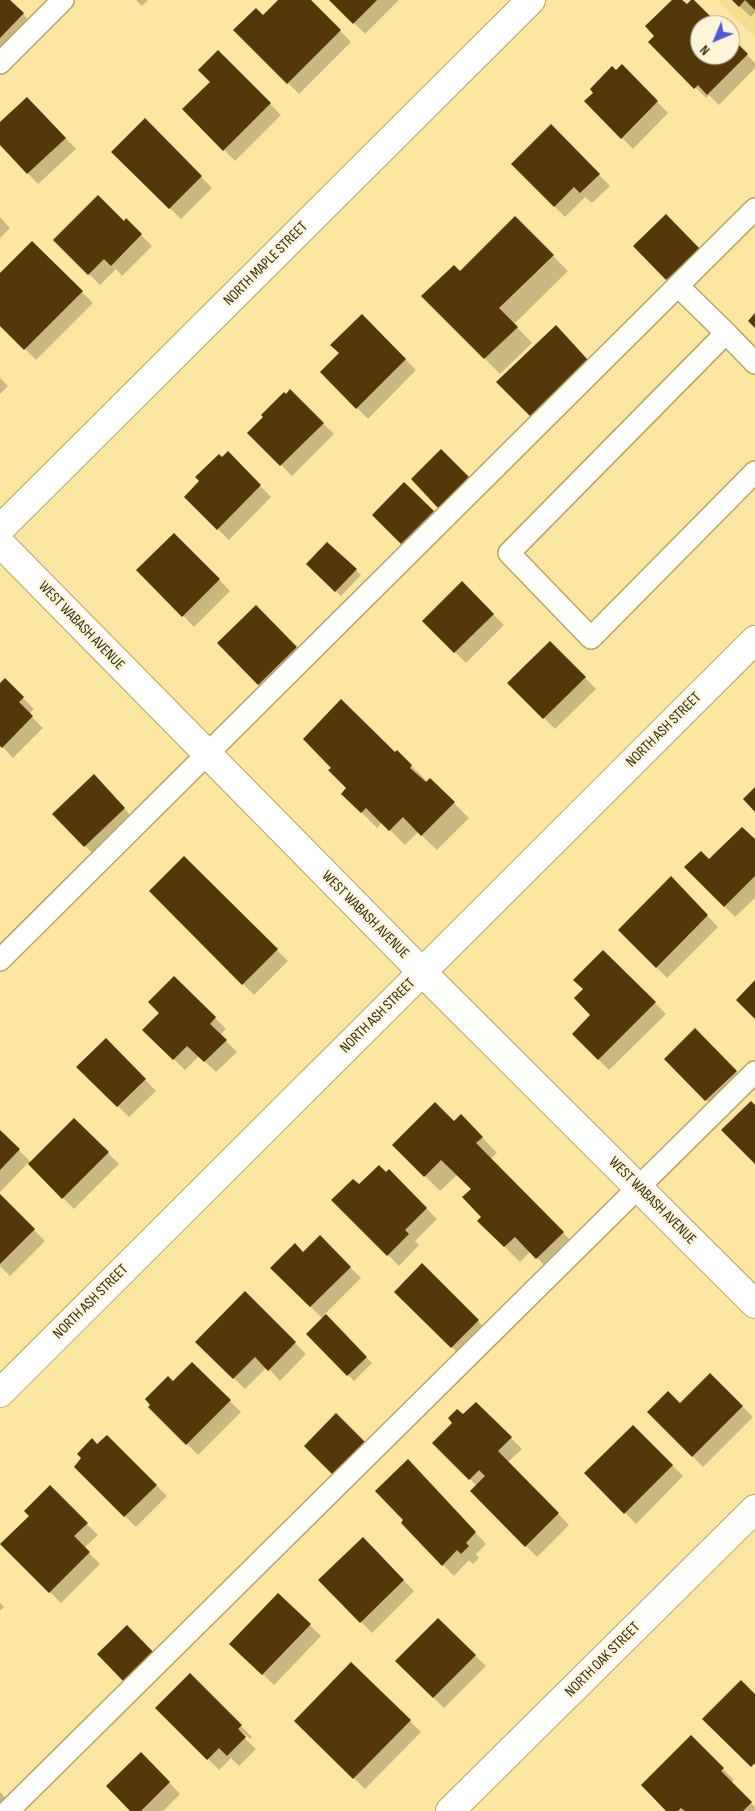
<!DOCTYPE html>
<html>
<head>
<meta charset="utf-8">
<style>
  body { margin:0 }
  #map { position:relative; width:755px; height:1811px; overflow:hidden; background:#fce7a2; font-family:"Sofia Sans Condensed",sans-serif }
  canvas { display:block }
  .north { position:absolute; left:690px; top:15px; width:50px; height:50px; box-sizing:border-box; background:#fdf5da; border:1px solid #ada589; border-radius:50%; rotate:225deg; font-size:14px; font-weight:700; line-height:20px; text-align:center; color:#342c10 }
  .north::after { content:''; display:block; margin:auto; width:18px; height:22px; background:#4d5cd1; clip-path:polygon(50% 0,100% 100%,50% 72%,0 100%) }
</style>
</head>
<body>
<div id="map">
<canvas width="755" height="1811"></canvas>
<div class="north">N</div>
</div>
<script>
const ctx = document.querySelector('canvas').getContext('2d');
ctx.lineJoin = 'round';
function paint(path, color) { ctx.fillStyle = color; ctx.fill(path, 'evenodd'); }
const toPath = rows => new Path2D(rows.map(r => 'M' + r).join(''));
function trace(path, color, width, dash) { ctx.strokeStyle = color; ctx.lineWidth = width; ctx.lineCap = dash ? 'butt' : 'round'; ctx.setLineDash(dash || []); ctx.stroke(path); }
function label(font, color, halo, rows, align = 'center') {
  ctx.font = font + ' "Sofia Sans Condensed",sans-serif'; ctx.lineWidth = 5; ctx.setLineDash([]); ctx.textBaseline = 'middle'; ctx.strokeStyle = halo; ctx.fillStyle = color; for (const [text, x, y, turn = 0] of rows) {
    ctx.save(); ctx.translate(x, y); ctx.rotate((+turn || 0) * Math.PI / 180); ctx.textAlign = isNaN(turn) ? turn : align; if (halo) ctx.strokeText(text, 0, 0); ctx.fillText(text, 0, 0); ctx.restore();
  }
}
paint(toPath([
  [718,0,755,0,755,38]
]), '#f6df92');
paint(toPath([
  [0,0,9,0,34,25,0,54],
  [136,0,148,0,142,6],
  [280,0,310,0,351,42,299,94,235,30,263,17],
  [331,0,399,0,365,34],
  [674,0,681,0,687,6,717,25,700,25,700,55,730,55,730,38,755,63,755,68,719,105,709,95,706,98,650,42,656,36],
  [733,0,755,0,755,12,751,17],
  [218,52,281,115,235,161,184,109,211,82],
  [622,66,668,113,633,149,586,101],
  [38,109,76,149,38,184,0,144,0,124],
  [145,120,212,188,181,219,113,152],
  [551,126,610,186,592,203,585,197,565,217,513,164],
  [666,216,710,260,678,290,635,246],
  [0,217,10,228,0,238],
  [515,218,568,271,514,324,532,343,500,374,423,296,460,273],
  [126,220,152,246,122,276,116,269,100,285,55,240,124,222],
  [32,243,93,303,36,360,0,324,0,274],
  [362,316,416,370,368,419,321,372,340,353],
  [566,338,598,372,542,426,498,382],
  [0,378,8,386,0,394],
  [290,391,334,434,292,476,249,433],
  [228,453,271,497,229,540,185,497],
  [412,479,474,485,445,513],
  [404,484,444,523,413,554,373,515],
  [174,534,230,591,194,627,138,570],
  [328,544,361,575,341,596,308,564],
  [462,583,504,625,466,663,424,621],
  [256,607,307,659,269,695,218,643],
  [550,642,596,689,555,729,509,683],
  [5,680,34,709,29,714,43,728,13,758,0,744,0,685],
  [397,752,428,782,430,779,469,818,437,850,418,832,405,845,382,822,377,828,343,794],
  [104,787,135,820,96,857,54,814],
  [755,841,755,898,735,917,686,867,709,861],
  [184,857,288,961,254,995,151,891],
  [671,878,718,927,667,978,620,930],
  [603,951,666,1014,609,1070,573,1034,592,1015,585,989],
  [174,977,226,1029,220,1035,237,1052,216,1072,199,1056,185,1070,144,1030,161,1013],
  [695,1030,747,1083,717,1111,665,1059],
  [106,1040,156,1091,129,1117,78,1067],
  [74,1119,119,1164,74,1209,28,1163,0,1192,0,1132,31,1162],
  [454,1122,476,1131,497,1153,490,1159,578,1248,552,1274,531,1251,520,1262,479,1221,483,1217,472,1189,458,1174,440,1191,394,1145],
  [389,1171,437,1219,415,1241,419,1245,399,1266,333,1200],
  [0,1196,45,1241,10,1276,0,1266],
  [320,1237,361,1278,324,1315,372,1363,354,1381,307,1334,323,1319,272,1268,303,1253],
  [422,1265,489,1332,463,1358,396,1292],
  [245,1293,306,1354,280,1381,267,1367,245,1389,197,1342],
  [192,1364,241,1412,198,1455,150,1407],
  [710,1374,753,1417,703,1467,649,1412,680,1405],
  [476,1403,522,1449,508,1462,569,1525,537,1557,472,1491,477,1486,434,1443],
  [633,1426,683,1476,636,1524,586,1473],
  [107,1436,167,1496,136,1527,75,1467],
  [418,1472,486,1544,476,1554,479,1558,473,1564,469,1560,454,1576,402,1523],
  [50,1487,98,1535,84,1548,100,1564,61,1603,2,1544,31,1516],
  [363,1539,414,1591,372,1633,320,1580],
  [278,1595,321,1636,274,1685,231,1644],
  [0,1603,4,1607,0,1611],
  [438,1620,486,1666,444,1708,397,1661],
  [351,1664,421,1732,365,1789,296,1721],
  [190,1675,252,1737,250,1739,242,1732,240,1734,256,1749,239,1766,231,1758,219,1770,157,1708],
  [691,1737,734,1780,731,1783,755,1807,755,1811,668,1811],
  [141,1753,180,1794,163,1811,132,1811],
  [0,1792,16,1809,0,1811]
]), '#0003');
paint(toPath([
  [0,0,10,0,24,13,0,38],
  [278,0,311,0,341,30,287,84,233,30,256,8,263,15],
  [329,0,377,0,353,24],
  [672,0,682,0,687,4,691,0,694,0,719,25,700,25,700,55,730,55,730,36,748,54,707,95,698,85,694,89,648,42,654,36,645,26],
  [732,0,755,0,755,10,745,0,739,7],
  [218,50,271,103,223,151,182,109,210,82,198,70],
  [622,64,658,101,621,139,584,101,593,93,590,89,612,66,616,70],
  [27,97,66,138,27,174,0,145,0,122],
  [145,118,202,176,169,209,111,152],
  [551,124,600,174,580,193,574,187,554,207,511,164],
  [98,195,124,221,126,218,142,234,111,266,104,259,88,275,53,240],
  [666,214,700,249,666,280,633,246],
  [515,216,554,255,499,308,518,327,484,359,421,296,454,265,460,271],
  [32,241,83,291,24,350,0,326,0,273],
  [755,313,755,328,748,321],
  [362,314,406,359,356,409,320,372,339,353,330,345],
  [556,325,588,360,530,416,496,382],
  [290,389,324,423,280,466,247,433,263,417,261,415,284,392,286,394],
  [441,449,470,478,438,508,411,479],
  [228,451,261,485,217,530,184,497,199,481,195,477,219,454,222,457],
  [404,482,434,511,401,544,372,515],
  [174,533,220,579,182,617,136,570],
  [327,542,357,569,335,592,306,564],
  [462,581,494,614,454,653,422,621],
  [256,605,297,647,258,685,217,643],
  [550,641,586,677,543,719,507,683],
  [5,678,24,697,19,702,33,716,2,748,0,746,0,683],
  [341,699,395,752,397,750,412,765,410,768,426,782,430,778,455,802,421,836,403,817,389,831,366,808,361,813,341,794,346,788,328,770,331,768,303,739],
  [94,774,125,808,84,847,52,814],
  [755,787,755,812,743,799],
  [742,827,755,839,755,876,724,907,684,867,701,851,709,859],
  [184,856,278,949,242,985,149,891],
  [671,876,708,915,656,968,618,930],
  [603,950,656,1002,598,1060,572,1034,590,1015,574,998,583,989,573,980],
  [174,976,216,1017,210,1024,227,1040,204,1062,187,1046,173,1060,142,1030,159,1013,148,1002],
  [755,980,755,1019,736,1000],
  [695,1028,737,1071,705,1101,664,1059],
  [106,1038,146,1079,117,1107,76,1067],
  [751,1101,755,1105,755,1164,721,1130],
  [435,1102,454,1121,461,1114,483,1137,476,1143,564,1232,536,1259,515,1237,504,1247,477,1221,481,1217,462,1197,471,1189,441,1160,424,1177,392,1145],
  [74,1118,109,1152,62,1199,28,1164],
  [0,1130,20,1149,0,1170],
  [379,1165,386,1172,389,1169,427,1208,405,1230,409,1234,387,1256,331,1200,353,1179,359,1184],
  [0,1194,35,1229,0,1264],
  [320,1235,351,1267,310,1307,270,1268,295,1243,303,1252],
  [422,1263,479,1320,451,1348,394,1292],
  [245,1291,296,1342,268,1371,255,1357,233,1379,195,1342],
  [326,1314,367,1357,347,1376,306,1334],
  [192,1362,231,1400,186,1445,148,1407,150,1405,145,1399,168,1376,173,1381],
  [710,1373,743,1406,692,1457,647,1412,668,1391,680,1403],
  [476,1402,512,1437,498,1451,559,1513,525,1547,470,1491,485,1476,479,1470,469,1480,432,1443,452,1423,448,1418,457,1409,463,1414],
  [336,1413,366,1443,333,1475,304,1446],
  [633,1425,673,1465,624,1514,584,1473],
  [107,1435,157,1485,124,1517,74,1467,81,1458,77,1454,92,1438,97,1444],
  [408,1459,476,1532,466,1543,469,1546,461,1554,457,1550,442,1566,401,1523,403,1520,375,1491],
  [50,1485,88,1523,74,1536,90,1552,49,1593,0,1544,29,1516,24,1511],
  [363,1537,404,1580,360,1623,318,1580],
  [278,1593,311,1624,262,1675,229,1644],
  [438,1618,476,1655,433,1698,395,1661],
  [127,1625,155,1654,125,1683,97,1654],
  [351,1662,411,1720,353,1779,294,1721],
  [190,1673,242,1725,238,1729,246,1737,227,1756,219,1748,207,1760,155,1708],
  [741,1680,755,1694,755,1763,751,1767,702,1719],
  [691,1735,724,1768,721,1771,752,1802,743,1811,685,1811,681,1808,678,1811,666,1811,641,1785],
  [141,1752,170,1782,141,1811,130,1811,106,1786]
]), '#553809');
const lane = toPath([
  [0,63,63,0],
  [678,286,726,333],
  [755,363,726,333,509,553,591,638,755,472],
  [0,960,755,209],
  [8,1811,755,1072]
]);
const street = toPath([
  [0,543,422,972,755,1304],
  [450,1811,755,1509]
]);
const primary = toPath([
  [0,529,531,0],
  [0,1393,755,640]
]);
trace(lane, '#b9a563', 24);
trace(street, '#b9a563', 30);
trace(primary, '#b9a563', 30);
trace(lane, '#fff', 21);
trace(street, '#fff', 28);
trace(primary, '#fff', 28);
label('15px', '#342c10', '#fdf5da', [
  ["NORTH MAPLE STREET",266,264,-45],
  ["WEST WABASH AVENUE",81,626,46],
  ["NORTH ASH STREET",664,730,-45],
  ["WEST WABASH AVENUE",365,915,45],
  ["NORTH ASH STREET",378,1016,-45],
  ["WEST WABASH AVENUE",652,1201,45],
  ["NORTH ASH STREET",91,1302,-45],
  ["NORTH OAK STREET",603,1660,-45]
]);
</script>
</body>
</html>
